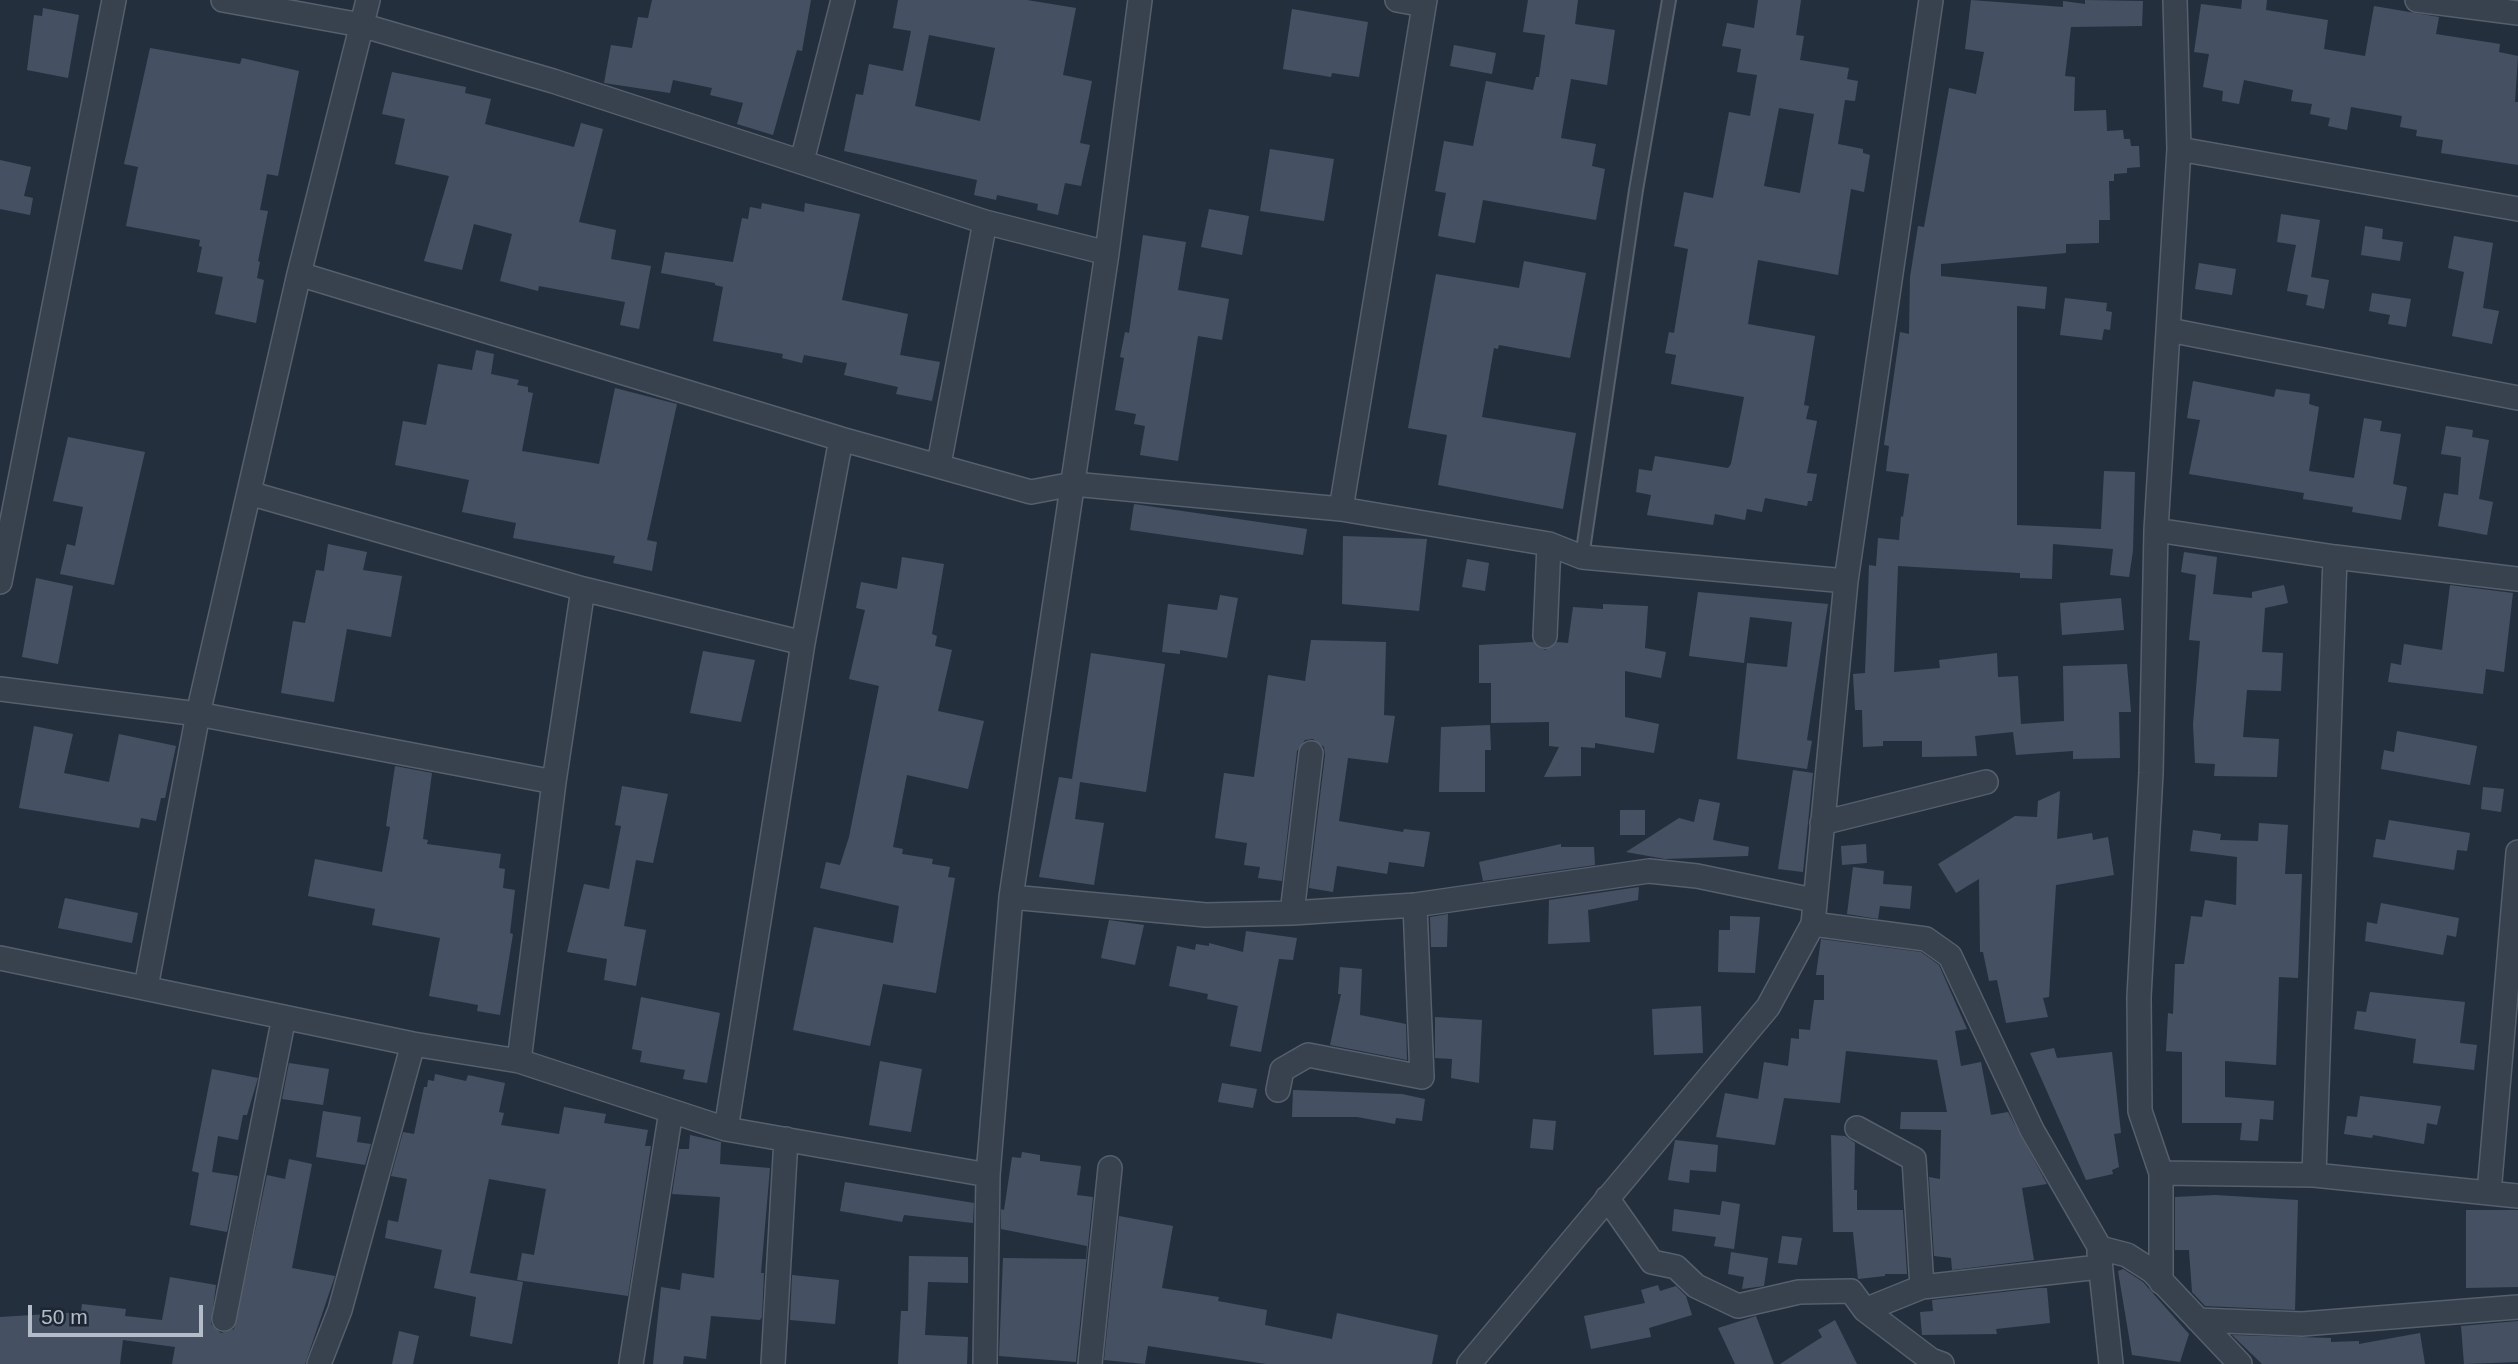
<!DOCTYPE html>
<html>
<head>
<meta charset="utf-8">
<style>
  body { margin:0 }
  #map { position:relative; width:2518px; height:1364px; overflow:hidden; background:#242f3e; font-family:Arial,sans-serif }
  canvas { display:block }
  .scale { position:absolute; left:28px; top:1305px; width:175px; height:32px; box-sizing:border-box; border:4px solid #b4bcc9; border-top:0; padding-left:9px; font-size:21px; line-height:24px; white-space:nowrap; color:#b4bcc9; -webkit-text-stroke:5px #1d2633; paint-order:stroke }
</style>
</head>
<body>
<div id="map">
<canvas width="2518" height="1364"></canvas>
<div class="scale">50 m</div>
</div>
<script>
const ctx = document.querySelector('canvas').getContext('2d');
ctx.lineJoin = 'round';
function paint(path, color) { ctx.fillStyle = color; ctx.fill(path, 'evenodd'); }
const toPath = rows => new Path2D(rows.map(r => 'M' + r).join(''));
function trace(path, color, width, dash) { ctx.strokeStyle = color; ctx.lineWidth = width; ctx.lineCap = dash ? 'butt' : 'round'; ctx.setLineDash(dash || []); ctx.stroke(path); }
paint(toPath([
  [652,0,811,0,802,51,797,50,773,135,737,124,743,103,710,95,712,88,673,80,670,93,604,83,611,45,632,48,638,17,648,18],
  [898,0,1027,0,1076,8,1063,75,1092,81,1080,143,1090,145,1081,186,1065,183,1058,215,1037,210,1038,204,997,195,996,200,974,195,977,180,844,151,856,94,863,95,869,64,903,71,911,31,893,28],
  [929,35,995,48,980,121,915,106],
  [1528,0,1578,0,1575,24,1615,30,1607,85,1571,79,1561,138,1596,144,1592,166,1605,169,1596,220,1483,200,1475,243,1438,236,1446,193,1435,191,1444,141,1473,146,1486,81,1533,90,1536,77,1539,77,1545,35,1523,32],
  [1758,0,1801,0,1796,35,1804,36,1800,60,1849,68,1847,79,1858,81,1855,101,1845,100,1838,144,1863,149,1863,153,1870,155,1864,192,1851,189,1838,275,1758,260,1748,324,1815,336,1804,405,1809,406,1806,419,1817,421,1807,473,1817,474,1812,501,1808,501,1807,506,1765,498,1762,512,1747,509,1745,520,1715,514,1713,525,1647,515,1651,495,1636,492,1639,469,1652,471,1655,456,1728,468,1731,464,1744,397,1671,384,1676,355,1665,353,1669,332,1674,333,1688,249,1674,246,1684,192,1713,198,1729,112,1750,116,1757,75,1737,72,1741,49,1722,46,1727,23,1754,28],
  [1779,108,1814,114,1800,193,1764,186],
  [1971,0,2063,7,2063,1,2085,4,2085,0,2143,1,2142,26,2071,27,2065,76,2075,77,2074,111,2106,110,2107,131,2123,130,2124,139,2130,139,2131,146,2139,146,2140,167,2127,168,2127,173,2114,174,2114,181,2109,181,2110,220,2099,220,2099,243,2066,244,2066,253,1941,264,1941,276,2047,287,2045,309,2017,306,2017,525,2101,529,2104,471,2135,472,2133,551,2129,577,2110,575,2113,549,2053,544,2052,579,2020,578,2020,573,1898,566,1894,672,1940,668,1939,660,1997,653,1998,677,2018,676,2021,724,2064,721,2063,666,2127,664,2131,712,2119,712,2120,758,2073,759,2073,751,2016,755,2013,732,1975,736,1977,756,1922,757,1922,741,1883,741,1883,746,1863,747,1862,710,1855,710,1853,674,1865,673,1869,565,1876,566,1878,538,1899,540,1901,516,1903,517,1909,474,1886,471,1889,446,1884,445,1900,332,1909,334,1910,277,1918,226,1924,227,1949,88,1976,94,1984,52,1965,49],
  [2242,0,2267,0,2266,10,2328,20,2324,49,2365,56,2374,6,2439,17,2436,34,2500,44,2499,52,2518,56,2515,102,2518,102,2518,165,2441,153,2443,140,2416,136,2417,130,2400,127,2402,116,2351,107,2347,130,2328,126,2330,118,2310,114,2312,104,2291,101,2293,90,2244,80,2239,104,2222,101,2223,91,2203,87,2209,54,2194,52,2201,4,2241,9],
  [43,8,79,15,68,78,27,70,34,15,42,16],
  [1292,9,1368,22,1359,77,1332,73,1331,77,1283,69],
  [1454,45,1496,53,1492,74,1450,66],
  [150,48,240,64,242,58,299,71,278,176,267,174,260,210,268,211,258,261,260,262,257,278,264,280,256,323,215,314,223,277,197,272,202,247,199,246,200,240,126,226,138,167,124,164],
  [392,72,466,87,465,93,491,99,485,124,574,147,581,123,603,129,579,222,616,230,611,259,651,266,639,329,620,325,625,302,539,286,538,291,500,281,512,234,474,224,462,270,424,261,449,176,395,164,405,119,382,114],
  [1270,149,1334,159,1324,221,1260,211],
  [0,160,31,167,24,196,33,198,30,215,0,209],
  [762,203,804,212,805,203,860,214,842,300,908,314,900,355,940,362,932,401,896,394,898,387,844,375,847,363,804,355,802,363,782,358,783,354,713,341,723,287,715,285,715,283,661,273,665,252,733,262,742,218,748,219,750,207,761,209],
  [1209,209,1249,216,1242,255,1201,247],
  [2281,214,2320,220,2311,277,2329,280,2324,309,2306,305,2308,295,2287,291,2296,245,2277,242],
  [2365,226,2383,229,2382,239,2403,242,2400,261,2361,255],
  [1143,235,1186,242,1178,290,1229,299,1222,340,1198,336,1178,461,1140,455,1145,426,1134,424,1136,414,1115,410,1124,358,1120,357,1125,332,1129,333],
  [2454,236,2493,243,2483,308,2499,311,2492,344,2452,336,2464,272,2448,268],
  [1524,261,1586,273,1570,358,1499,345,1498,349,1494,348,1482,417,1576,433,1563,509,1438,485,1447,435,1408,428,1436,274,1519,288],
  [2199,263,2236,269,2232,295,2195,289],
  [2372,293,2411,299,2406,327,2388,324,2390,315,2369,311],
  [2065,298,2107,303,2106,311,2112,312,2110,330,2104,329,2102,340,2060,335],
  [476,350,494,354,491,374,519,380,517,385,528,387,528,392,533,393,522,451,599,464,615,388,677,404,647,540,657,542,652,571,613,563,615,556,513,538,516,523,462,512,469,480,395,465,403,421,426,425,438,364,472,370],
  [2193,381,2274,397,2276,389,2310,394,2309,404,2319,407,2309,471,2354,478,2364,418,2382,421,2380,431,2401,434,2393,484,2407,487,2401,520,2352,512,2353,507,2303,499,2304,493,2189,474,2200,420,2187,418],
  [2446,426,2473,430,2472,437,2489,440,2479,499,2493,502,2487,535,2438,526,2444,493,2458,495,2461,457,2441,454],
  [68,437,145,452,114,585,60,574,67,544,75,546,83,507,53,501],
  [1134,504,1307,529,1303,555,1130,530],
  [1343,536,1427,539,1419,611,1342,604],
  [328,544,367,552,363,570,402,576,391,637,347,629,334,702,281,693,293,621,305,623,316,570,324,571],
  [2184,552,2217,557,2213,594,2252,598,2252,592,2284,585,2288,603,2265,608,2262,652,2283,653,2281,691,2247,690,2243,737,2279,739,2277,777,2214,776,2215,764,2195,763,2193,724,2200,641,2189,640,2196,575,2181,572],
  [902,557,944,564,932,634,937,636,935,646,952,650,938,711,984,721,968,789,907,775,893,847,903,849,902,854,933,859,932,864,950,867,948,877,955,878,936,993,883,984,870,1046,793,1030,814,927,893,943,899,906,820,888,826,862,840,865,849,837,879,686,849,679,865,610,856,608,861,582,897,589],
  [1467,559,1489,563,1485,591,1462,587],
  [36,578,73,586,58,664,22,657],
  [2450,585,2513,593,2504,672,2486,669,2483,694,2388,682,2391,663,2401,665,2404,644,2442,650],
  [1698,592,1828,604,1807,740,1812,741,1807,769,1737,759,1747,663,1787,667,1792,622,1750,617,1744,663,1689,656],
  [1220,595,1238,598,1227,658,1180,650,1180,654,1162,652,1168,604,1217,610],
  [2121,598,2124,630,2062,635,2060,603],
  [1603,604,1648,606,1645,648,1666,652,1661,678,1625,671,1625,717,1659,724,1654,753,1595,743,1595,748,1581,747,1581,776,1544,777,1559,747,1549,746,1549,722,1491,723,1491,683,1479,683,1479,645,1533,642,1545,650,1557,642,1568,643,1573,607,1603,609],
  [1311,640,1386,642,1384,715,1395,716,1388,763,1348,758,1339,821,1403,832,1404,829,1430,832,1424,867,1389,862,1387,874,1337,866,1333,892,1309,888,1325,755,1324,747,1313,739,1305,740,1297,751,1282,881,1258,878,1260,867,1244,865,1247,843,1215,838,1224,773,1254,777,1268,675,1305,681],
  [703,651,755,660,741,722,690,713],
  [1091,653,1165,664,1146,792,1080,782,1075,819,1104,823,1094,885,1039,877,1059,777,1072,779],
  [1490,725,1491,750,1485,750,1485,792,1439,792,1441,727],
  [34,726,73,734,64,773,109,782,119,734,176,746,165,798,161,798,156,821,141,818,139,828,19,808],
  [2397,731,2477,746,2470,785,2381,769,2384,750,2394,752],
  [395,766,432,773,423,839,428,840,427,844,501,854,499,868,505,869,503,888,515,890,510,933,513,934,500,1015,477,1011,478,1005,429,996,440,938,372,925,375,909,308,896,315,859,382,872,390,827,386,826],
  [1793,770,1813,773,1803,872,1778,869],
  [622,786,668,794,653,863,636,860,624,926,646,930,636,986,604,980,607,959,567,952,584,884,609,889,621,826,615,825],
  [2483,787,2504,789,2501,812,2481,809],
  [2060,791,2057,839,2092,833,2093,840,2108,837,2114,875,2056,885,2049,997,2043,998,2048,1017,2006,1023,1997,980,1989,981,1983,952,1980,952,1979,879,1956,893,1938,864,2015,816,2037,817,2038,801],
  [1699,799,1720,803,1713,840,1749,847,1748,856,1665,859,1626,852,1679,818,1694,822],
  [1620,810,1645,810,1645,835,1620,835],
  [2389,820,2470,833,2467,851,2457,850,2454,870,2373,857,2376,839,2385,840],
  [2259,823,2288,825,2285,874,2302,874,2298,978,2279,977,2276,1065,2225,1061,2225,1097,2274,1101,2273,1120,2260,1119,2258,1141,2240,1140,2242,1123,2182,1123,2182,1052,2166,1051,2168,1013,2173,1014,2175,964,2184,964,2191,916,2202,917,2205,900,2236,905,2237,857,2190,851,2193,830,2221,834,2220,840,2258,841],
  [1561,844,1561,847,1594,847,1595,865,1483,881,1479,862],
  [1866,844,1867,863,1842,865,1841,846],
  [1853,867,1884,871,1883,884,1912,886,1910,909,1880,906,1878,919,1847,914],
  [1639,887,1638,900,1588,910,1590,942,1548,944,1549,900],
  [65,898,138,913,132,943,58,928],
  [2381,903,2459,918,2456,937,2447,935,2443,955,2365,941,2367,922,2377,924],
  [1448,914,1447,947,1431,947,1430,917],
  [1730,916,1760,917,1755,973,1718,972,1719,930,1730,930],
  [1109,920,1144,925,1135,965,1101,958],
  [1246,931,1297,938,1293,960,1279,959,1261,1052,1230,1046,1238,1006,1207,999,1208,994,1169,986,1177,946,1195,950,1196,944,1209,946,1209,943,1243,952],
  [1821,939,1921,952,1939,965,1967,1029,1955,1031,1961,1066,1981,1062,1991,1115,2008,1112,2047,1184,2022,1188,2034,1260,1952,1270,1951,1258,1934,1256,1929,1177,1940,1179,1941,1130,1900,1129,1901,1112,1947,1112,1937,1060,1846,1051,1840,1103,1784,1098,1775,1145,1716,1137,1725,1093,1758,1099,1764,1062,1788,1066,1791,1038,1799,1039,1799,1029,1810,1030,1814,1000,1824,1000,1824,975,1816,975],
  [1340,967,1362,969,1360,1015,1406,1024,1407,1060,1330,1045,1341,994,1338,994],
  [2370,992,2465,1002,2460,1043,2477,1045,2474,1070,2413,1063,2416,1039,2354,1029,2357,1011,2366,1012],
  [641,997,720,1013,707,1083,683,1079,685,1070,640,1062,642,1051,632,1049],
  [1701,1006,1703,1053,1654,1055,1652,1009],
  [1435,1017,1482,1020,1479,1083,1451,1078,1452,1059,1435,1058],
  [2054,1048,2057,1058,2112,1052,2121,1133,2114,1134,2119,1167,2112,1170,2113,1174,2086,1180,2030,1053],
  [880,1061,922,1069,911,1132,869,1125],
  [289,1063,329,1069,323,1105,282,1099],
  [212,1069,258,1078,247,1115,243,1115,238,1140,218,1136,212,1172,238,1176,227,1232,190,1225,199,1173,192,1171],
  [435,1074,466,1081,468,1075,505,1083,499,1112,504,1113,501,1125,559,1134,564,1107,606,1114,604,1123,648,1130,645,1146,651,1146,628,1296,517,1280,522,1253,534,1255,546,1189,489,1179,470,1273,523,1282,512,1344,470,1336,476,1297,434,1288,442,1250,385,1238,388,1220,398,1222,407,1179,391,1176,403,1132,414,1134,424,1087,427,1087,428,1080,434,1081],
  [1222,1083,1257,1089,1253,1108,1218,1102],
  [1293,1090,1402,1094,1425,1099,1422,1121,1396,1118,1395,1124,1357,1117,1292,1117],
  [2360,1096,2441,1106,2437,1125,2427,1123,2424,1144,2373,1135,2372,1138,2344,1134,2347,1116,2357,1117],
  [323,1111,361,1117,357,1142,371,1144,365,1165,316,1157],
  [1533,1119,1556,1121,1553,1150,1530,1148],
  [690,1135,721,1142,720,1164,770,1168,761,1273,764,1273,762,1317,760,1320,711,1316,706,1359,684,1356,683,1364,653,1364,661,1287,680,1290,682,1273,714,1278,720,1197,672,1194,679,1149,689,1149],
  [1831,1135,1845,1136,1855,1143,1854,1190,1857,1190,1857,1210,1903,1210,1907,1274,1885,1274,1885,1276,1858,1279,1853,1232,1833,1232],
  [1675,1140,1718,1145,1716,1172,1690,1170,1689,1183,1668,1180],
  [1022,1152,1040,1155,1040,1161,1081,1166,1077,1195,1093,1197,1076,1362,999,1356,1003,1258,1086,1259,1087,1246,1001,1229,1001,1209,1004,1210,1012,1157,1021,1158],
  [289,1159,312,1164,292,1268,335,1276,305,1364,172,1364,175,1347,123,1340,120,1364,0,1364,0,1317,81,1312,82,1304,126,1309,125,1316,162,1320,170,1277,216,1285,211,1324,221,1333,234,1329,267,1175,285,1179],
  [845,1182,974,1203,973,1223,904,1215,902,1222,840,1211],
  [2215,1195,2298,1200,2295,1310,2205,1306,2192,1292,2189,1250,2175,1250,2175,1197],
  [1722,1201,1740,1204,1734,1249,1714,1246,1716,1237,1672,1231,1674,1209,1720,1215],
  [2466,1210,2518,1210,2518,1287,2466,1288],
  [1119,1216,1173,1226,1162,1288,1219,1297,1218,1301,1267,1310,1265,1325,1332,1339,1337,1313,1438,1335,1432,1364,1266,1364,1148,1346,1145,1364,1104,1360],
  [1782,1236,1802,1238,1797,1265,1778,1263],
  [1731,1252,1768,1258,1764,1286,1742,1289,1744,1277,1728,1274],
  [909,1256,968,1257,968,1283,928,1282,925,1335,968,1337,967,1364,898,1364,901,1311,908,1311],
  [2123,1269,2143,1282,2189,1334,2180,1362,2132,1355,2118,1271],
  [792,1275,839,1280,835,1324,790,1320],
  [1658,1285,1660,1291,1676,1286,1686,1296,1692,1315,1649,1328,1651,1337,1591,1349,1584,1316,1645,1303,1641,1290],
  [2039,1288,2047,1288,2050,1323,1996,1329,1997,1334,1922,1335,1920,1312,1933,1311,1932,1300],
  [1756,1316,1774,1364,1735,1364,1718,1328],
  [1835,1320,1857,1364,1780,1364,1822,1337,1818,1330],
  [2518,1321,2518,1362,2464,1364,2461,1326],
  [399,1331,419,1336,413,1364,392,1364],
  [2420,1333,2425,1364,2262,1364,2232,1335,2331,1338,2331,1342,2359,1341,2359,1344]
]), '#455162');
const lane = toPath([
  [1582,557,1636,190,1669,0]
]);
const street = toPath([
  [223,0,361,25,553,81,985,222,1107,253],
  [1397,0,1424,5],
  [2417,0,2518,13],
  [2179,149,2518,209],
  [802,161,843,0],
  [299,274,841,439,1031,492,1073,484,1341,509,1549,544,1582,557,1846,581],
  [2169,330,2518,398],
  [939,464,985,222],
  [249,493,583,589,554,782,519,1061],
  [1341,509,1425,0],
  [2156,530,2335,557,2518,579],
  [0,582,114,0],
  [583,589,803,643],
  [1545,636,1549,544],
  [0,689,198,714,554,782],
  [1822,823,1986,782],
  [1011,897,1206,915,1292,913,1415,905,1649,871,1697,876,1813,900],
  [1292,913,1311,753],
  [1813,924,1926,939,1950,956,2032,1130,2100,1248,2127,1255,2152,1271,2240,1364],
  [0,958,413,1044,519,1061,726,1129,988,1175],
  [146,987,198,714,299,274,368,0],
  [1278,1090,1282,1070,1308,1055,1422,1077,1415,905],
  [1857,1128,1914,1159,1922,1287],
  [726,1129,803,643,841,439],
  [2161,1173,2314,1175,2518,1196],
  [2314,1175,2335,557],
  [2489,1193,2518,852],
  [1607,1198,1652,1262,1676,1267,1696,1286,1738,1306,1799,1292,1851,1291,1865,1310,1922,1287,2099,1267],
  [2099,1252,2111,1364],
  [2161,1282,2161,1173,2140,1111,2139,997,2151,773,2156,530,2179,149,2175,0],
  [1865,1310,1931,1360,1942,1364],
  [224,1319,284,1017],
  [2198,1320,2302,1324,2518,1307],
  [319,1364,340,1310,413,1044],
  [631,1364,671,1111],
  [773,1364,786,1139],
  [985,1364,988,1175,1011,897,1107,253,1140,0],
  [1090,1364,1110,1168],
  [1469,1364,1768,1007,1813,924,1846,581,1931,0]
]);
trace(lane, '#565f6c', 16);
trace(street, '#565f6c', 26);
trace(lane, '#38414e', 12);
trace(street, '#38414e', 23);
</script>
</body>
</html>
